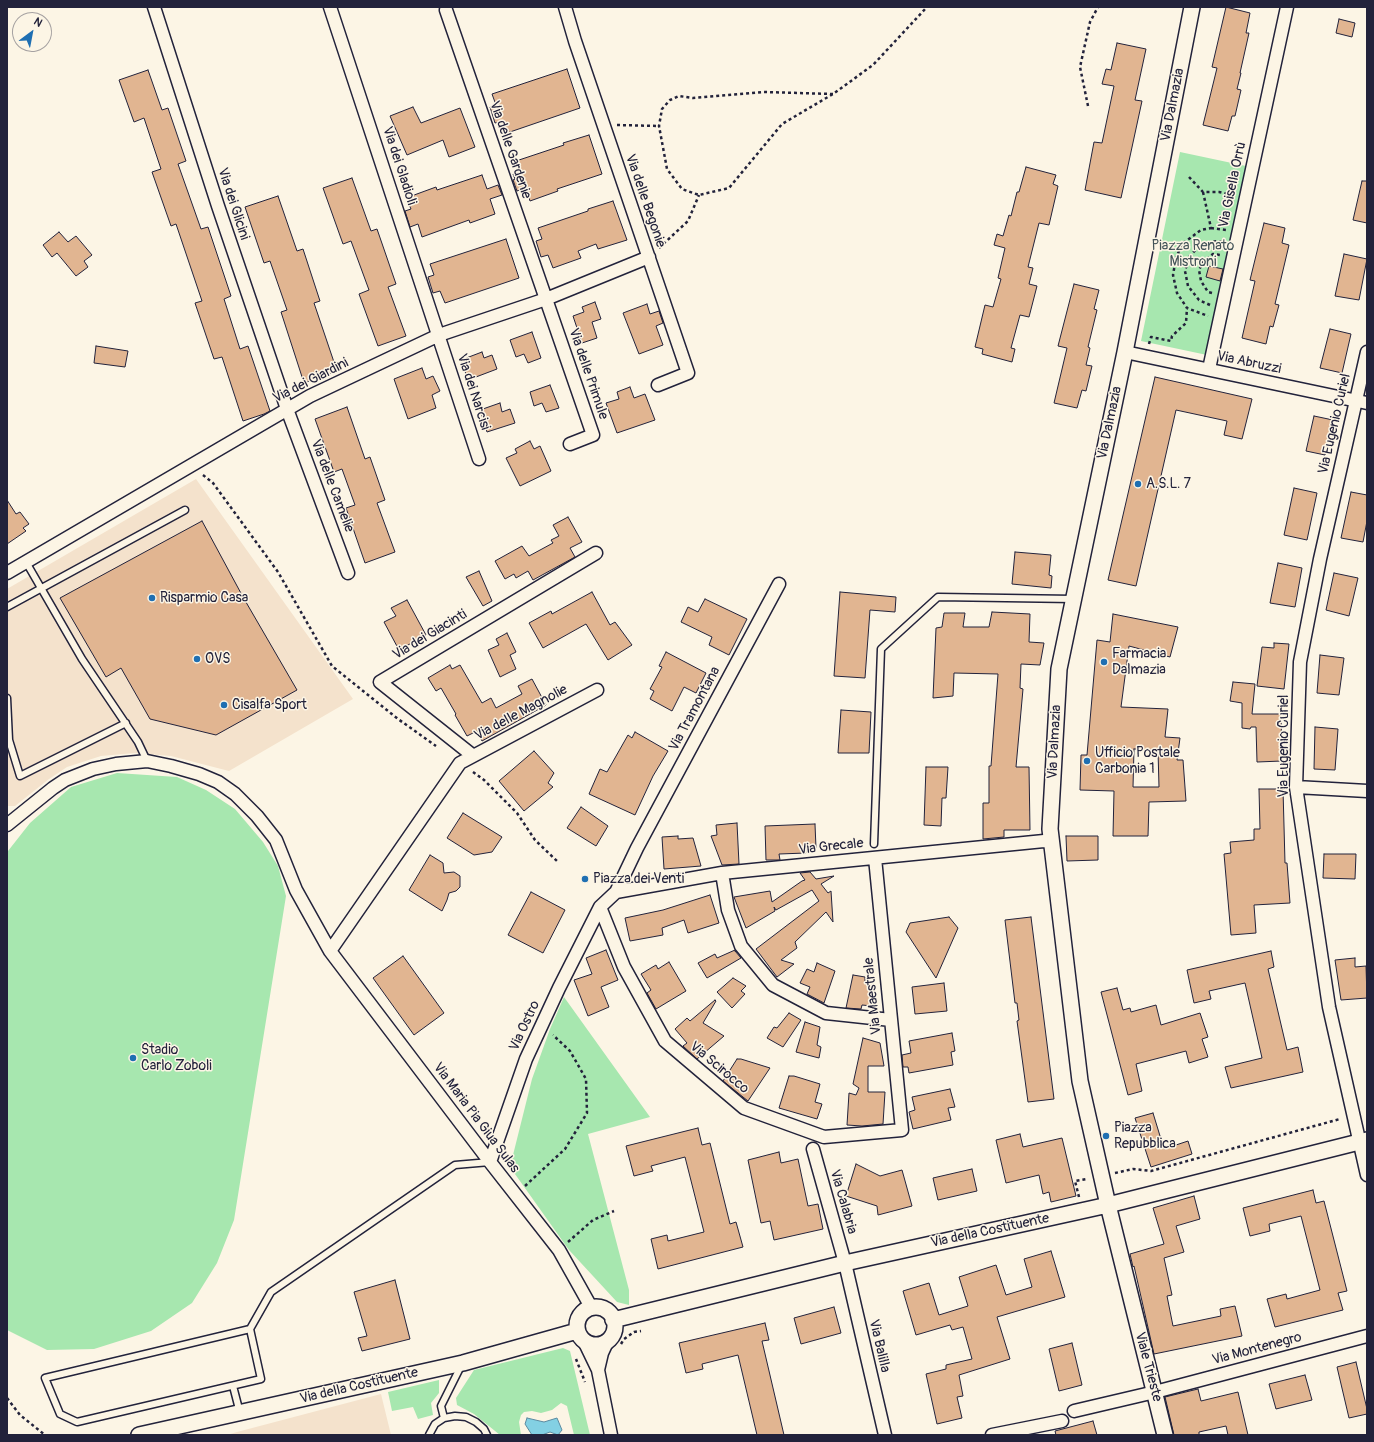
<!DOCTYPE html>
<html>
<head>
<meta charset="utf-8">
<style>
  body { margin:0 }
  #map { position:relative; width:1374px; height:1442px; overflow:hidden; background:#fcf5e5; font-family:Pangolin,sans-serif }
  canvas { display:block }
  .frame { position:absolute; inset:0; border:8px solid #22223b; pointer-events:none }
  .north { position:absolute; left:12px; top:12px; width:40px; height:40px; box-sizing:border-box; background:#fcf5e5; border:1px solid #a5a1a1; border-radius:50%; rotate:32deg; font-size:11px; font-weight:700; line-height:16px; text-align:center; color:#22223b }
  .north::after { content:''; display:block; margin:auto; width:14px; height:18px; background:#1f6fb2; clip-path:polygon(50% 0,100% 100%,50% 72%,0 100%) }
</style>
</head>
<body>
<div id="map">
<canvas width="1374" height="1442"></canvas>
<div class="frame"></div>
<div class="north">N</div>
</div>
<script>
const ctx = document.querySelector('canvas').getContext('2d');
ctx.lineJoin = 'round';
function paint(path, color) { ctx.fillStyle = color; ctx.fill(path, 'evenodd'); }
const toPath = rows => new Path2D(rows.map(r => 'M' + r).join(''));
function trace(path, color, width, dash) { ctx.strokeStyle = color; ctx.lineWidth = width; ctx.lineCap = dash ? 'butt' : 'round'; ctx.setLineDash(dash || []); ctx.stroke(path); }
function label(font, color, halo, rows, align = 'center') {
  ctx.font = font + ' Pangolin,sans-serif'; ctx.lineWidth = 3; ctx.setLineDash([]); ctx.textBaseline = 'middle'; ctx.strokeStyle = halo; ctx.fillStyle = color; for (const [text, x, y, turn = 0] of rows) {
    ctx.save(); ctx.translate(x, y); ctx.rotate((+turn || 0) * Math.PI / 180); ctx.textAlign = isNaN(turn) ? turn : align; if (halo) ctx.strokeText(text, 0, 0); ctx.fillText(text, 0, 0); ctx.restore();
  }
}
paint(toPath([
  [196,479,353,699,229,771,171,756,135,753,101,756,67,767,49,779,15,806,7,806,7,589],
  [381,1394,391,1435,227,1435,237,1432]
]), '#f4e2cc');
paint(toPath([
  [1180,152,1246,166,1207,355,1141,341],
  [117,773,177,777,206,790,235,809,263,842,278,866,286,896,234,1220,217,1263,192,1303,151,1331,94,1349,47,1350,7,1330,7,854,8,851,30,823,71,787],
  [564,997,650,1117,588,1134,629,1290,629,1305,617,1302,569,1250,510,1167,532,1079,550,1029],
  [563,1348,570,1351,590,1435,574,1435,567,1406,561,1403,552,1410,541,1413,532,1411,524,1412,521,1415,519,1422,521,1435,500,1435,474,1414,457,1405,456,1398,474,1370],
  [439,1380,439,1393,431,1403,433,1415,418,1419,413,1407,392,1411,388,1392]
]), '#a7e7af');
const water = toPath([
  [527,1418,544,1422,557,1418,562,1430,558,1435,550,1432,542,1435,532,1435,525,1424,527,1418]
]);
paint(water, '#83d0e3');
trace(water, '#5c8aa0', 1);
const building = toPath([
  [1226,7,1250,13,1246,33,1249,33,1240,73,1241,73,1237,89,1241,90,1235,116,1232,116,1228,131,1203,125,1217,68,1212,67,1226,7],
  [1339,19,1355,23,1352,37,1336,33,1339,19],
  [1117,43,1146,49,1135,100,1142,101,1121,198,1085,190,1094,142,1102,143,1114,86,1102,84,1106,69,1111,70,1117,43],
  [567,69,580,108,507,133,503,121,495,123,490,107,496,105,492,94,567,69],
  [148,70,162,110,168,108,186,161,178,164,201,229,208,227,231,296,224,299,240,349,248,346,270,411,264,414,243,421,222,357,214,359,195,303,202,301,176,224,171,226,152,172,161,169,144,118,134,122,119,80,148,70],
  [413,107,421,123,460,108,475,147,449,157,443,140,407,155,390,116,413,107],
  [589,135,602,174,557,189,558,191,530,201,526,188,517,191,513,180,515,179,513,174,519,173,516,161,564,145,563,143,589,135],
  [1026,167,1056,175,1053,184,1058,186,1049,225,1039,223,1028,267,1033,268,1029,284,1037,286,1029,317,1020,315,1011,348,1015,349,1012,362,982,354,983,349,975,347,985,305,993,307,1001,279,998,278,1005,248,994,245,997,234,1003,236,1009,215,1011,216,1017,192,1019,192,1026,167],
  [482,175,487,189,498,185,502,195,490,199,495,214,470,223,469,220,422,237,418,224,410,227,405,211,411,209,406,198,436,187,437,190,482,175],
  [352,178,371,231,377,229,396,284,388,287,406,336,378,346,359,294,369,290,351,241,343,244,323,188,352,178],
  [1362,181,1367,181,1367,223,1353,220,1362,181],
  [278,196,297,251,303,249,320,301,314,303,337,371,304,383,281,312,287,310,270,261,264,263,245,207,278,196],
  [613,201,627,240,598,249,596,244,578,251,581,258,553,268,548,255,541,257,536,241,542,239,538,228,588,211,588,209,613,201],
  [1264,223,1285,228,1282,243,1289,245,1275,304,1279,305,1273,327,1270,326,1266,344,1242,338,1255,281,1250,280,1264,223],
  [59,232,68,242,76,236,92,255,84,261,88,267,76,276,57,253,52,257,43,245,59,232],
  [506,239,519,278,445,303,440,291,433,293,428,277,434,275,430,264,506,239],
  [1344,254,1367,259,1359,300,1335,296,1344,254],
  [1209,266,1223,269,1220,281,1206,277,1209,266],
  [1074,284,1099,290,1094,309,1097,310,1088,347,1090,348,1086,365,1092,366,1086,391,1082,390,1077,408,1054,403,1067,348,1058,346,1074,284],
  [595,302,601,319,592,322,597,338,582,343,573,316,584,312,582,307,595,302],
  [647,304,650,314,659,311,663,323,656,326,663,345,639,354,623,313,647,304],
  [1330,329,1351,334,1342,373,1320,368,1330,329],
  [532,332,541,358,528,363,524,354,516,357,510,340,532,332],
  [96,346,128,351,125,367,94,363,96,346],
  [482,352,484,358,492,355,497,369,468,380,461,360,482,352],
  [422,368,426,379,433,376,440,391,432,395,436,408,408,419,394,379,422,368],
  [1155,377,1252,399,1242,439,1224,435,1227,421,1176,410,1136,586,1108,580,1155,377],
  [550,385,559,408,546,412,542,403,534,406,530,392,550,385],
  [630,387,634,398,645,394,655,420,617,433,606,403,619,399,617,392,630,387],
  [500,403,502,412,510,409,515,423,487,432,480,410,500,403],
  [347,407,365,459,370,457,385,500,377,503,395,552,365,563,346,508,355,505,342,469,334,472,315,419,347,407],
  [1314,416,1333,420,1325,455,1306,451,1314,416],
  [530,441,534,449,540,446,551,471,520,486,506,458,517,453,515,449,530,441],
  [1294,488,1317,493,1307,540,1284,535,1294,488],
  [1351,492,1367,495,1367,521,1363,542,1341,538,1351,492],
  [7,500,16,514,20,512,29,524,23,528,26,531,7,544,7,500],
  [568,517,582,542,570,548,575,557,533,580,528,571,516,578,514,574,505,579,495,561,522,546,529,556,553,543,551,540,559,536,553,525,568,517],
  [202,521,243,597,297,690,216,735,150,719,121,668,106,677,60,598,202,521],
  [1015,552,1051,555,1049,575,1052,576,1051,588,1012,584,1015,552],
  [1278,563,1302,568,1295,607,1270,603,1278,563],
  [479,571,492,601,483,606,466,577,479,571],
  [1334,573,1358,578,1349,616,1326,610,1334,573],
  [592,592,610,625,615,622,632,645,608,660,586,624,543,648,529,623,551,611,552,614,592,592],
  [840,592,896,597,895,612,870,610,865,678,834,676,840,592],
  [705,599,747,619,729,655,709,645,712,637,681,622,688,607,698,612,705,599],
  [407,600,426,635,399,650,384,622,396,616,391,608,407,600],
  [992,612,1030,614,1029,642,1044,643,1040,665,1021,664,1020,688,1023,689,1016,767,1029,767,1030,830,1004,830,1004,837,983,839,983,803,989,803,989,766,991,766,998,674,954,673,953,696,933,698,936,628,942,627,944,613,965,613,963,627,989,627,992,612],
  [1113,614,1178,627,1170,657,1129,646,1121,707,1168,709,1165,737,1180,738,1177,760,1183,760,1186,801,1149,802,1148,836,1113,836,1114,791,1080,790,1081,755,1087,755,1097,640,1110,642,1113,614],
  [1134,749,1158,750,1159,787,1133,787,1134,749],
  [507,633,516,652,510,655,516,669,500,677,488,650,499,645,496,639,507,633],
  [1274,643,1289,644,1284,689,1257,686,1262,647,1274,648,1274,643],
  [666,652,706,673,696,693,684,687,672,711,650,699,654,691,650,689,662,667,659,666,666,652],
  [1320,655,1344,658,1339,695,1317,693,1320,655],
  [450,665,452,669,460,665,482,703,491,698,496,708,522,694,518,686,532,679,546,705,482,741,477,731,467,736,455,715,456,714,441,688,436,691,428,678,450,665],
  [1233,682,1255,684,1252,714,1281,714,1282,761,1257,762,1256,727,1251,727,1250,729,1242,728,1242,703,1230,701,1233,682],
  [841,710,871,712,869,753,838,753,841,710],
  [1315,727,1338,729,1335,770,1314,769,1315,727],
  [635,732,668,751,653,776,635,815,589,794,600,769,607,772,628,735,632,738,635,732],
  [534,751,554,773,548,783,553,787,524,811,499,781,534,751],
  [926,767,948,767,946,798,942,798,941,826,924,825,926,767],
  [1259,789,1283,789,1285,863,1287,863,1290,903,1254,905,1256,933,1231,935,1224,854,1231,853,1230,842,1254,840,1254,829,1260,829,1259,789],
  [581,807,608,826,596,846,567,828,581,807],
  [463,813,502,837,492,852,474,855,447,838,463,813],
  [737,823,739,864,722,865,711,836,717,835,716,825,737,823],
  [815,824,816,848,806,848,806,853,779,854,780,860,766,860,765,826,815,824],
  [678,836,678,839,693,838,701,866,664,869,662,837,678,836],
  [1066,836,1098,836,1098,860,1067,861,1066,836],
  [1324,854,1356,854,1355,879,1323,878,1324,854],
  [430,855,443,863,444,873,454,872,460,876,460,887,456,891,449,893,447,900,442,911,409,890,430,855],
  [810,872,816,879,834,876,821,884,828,893,831,891,833,922,826,912,795,942,797,948,781,960,794,964,777,977,756,949,819,901,812,890,776,910,774,907,775,911,746,928,734,897,770,891,772,902,802,881,805,880,800,873,810,872],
  [531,892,565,910,543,953,508,935,531,892],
  [710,895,719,923,688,933,684,920,662,928,663,935,630,941,625,918,663,910,710,895],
  [949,917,958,928,936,978,906,932,910,923,949,917],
  [1031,917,1054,1099,1028,1102,1017,1021,1019,1020,1017,1003,1015,1003,1005,920,1031,917],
  [606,950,618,980,601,987,609,1007,588,1016,574,980,592,974,586,958,606,950],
  [735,951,741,958,707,978,698,963,715,954,717,958,735,950,735,951],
  [1271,951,1274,967,1268,969,1287,1050,1298,1047,1303,1072,1231,1088,1225,1067,1262,1058,1245,983,1209,991,1211,999,1194,1003,1187,970,1271,951],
  [403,956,444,1013,414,1035,373,978,403,956],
  [1355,958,1355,967,1366,966,1367,998,1341,1000,1335,960,1355,958],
  [669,962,686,991,656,1009,647,993,651,990,641,974,656,965,658,969,669,962],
  [817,963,835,971,824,1003,807,994,810,987,800,983,807,969,814,972,817,963],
  [853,975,865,977,865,983,873,984,872,1006,862,1005,861,1009,846,1008,853,975],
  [733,978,746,986,741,991,745,994,732,1008,717,992,733,978],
  [944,983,947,1011,915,1014,912,987,944,983],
  [1117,988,1123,1010,1130,1008,1131,1012,1156,1005,1161,1025,1200,1013,1208,1037,1202,1039,1208,1057,1189,1063,1186,1051,1136,1064,1142,1091,1128,1095,1101,992,1117,988],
  [715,1000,716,1001,703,1023,724,1036,697,1059,683,1046,687,1043,675,1029,687,1018,690,1021,715,1000],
  [789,1013,801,1020,783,1047,767,1038,774,1027,777,1028,789,1013],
  [805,1022,820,1027,817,1045,821,1047,819,1058,796,1052,805,1022],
  [952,1033,955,1051,951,1052,953,1065,909,1073,908,1067,903,1067,902,1055,911,1053,909,1041,952,1033],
  [863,1038,880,1043,884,1066,868,1066,868,1092,885,1092,883,1124,862,1126,847,1125,849,1093,856,1095,859,1088,853,1084,863,1038],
  [737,1059,741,1059,770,1068,748,1101,723,1081,737,1059],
  [789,1076,794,1076,820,1084,815,1102,822,1104,817,1119,779,1108,789,1076],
  [950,1089,955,1107,948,1108,951,1120,913,1129,909,1112,915,1110,912,1097,950,1089],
  [1153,1113,1164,1149,1188,1141,1192,1154,1151,1167,1135,1118,1153,1113],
  [698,1128,702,1145,710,1143,730,1224,736,1222,743,1247,658,1269,651,1239,667,1235,668,1241,704,1232,685,1157,651,1166,653,1171,634,1176,626,1146,698,1128],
  [1020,1134,1023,1147,1062,1138,1076,1196,1051,1202,1049,1192,1043,1194,1039,1175,1006,1183,996,1140,1020,1134],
  [779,1152,781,1163,798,1159,808,1206,818,1204,823,1229,774,1240,770,1221,761,1223,748,1160,779,1152],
  [856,1164,880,1176,902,1170,912,1206,878,1215,877,1206,846,1196,856,1164],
  [972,1169,977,1191,938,1200,933,1178,972,1169],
  [1313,1190,1316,1203,1324,1201,1347,1291,1338,1293,1343,1310,1275,1327,1267,1299,1286,1294,1287,1299,1320,1290,1301,1216,1269,1224,1270,1231,1250,1236,1243,1208,1313,1190],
  [1194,1196,1200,1219,1176,1226,1184,1252,1164,1258,1172,1295,1167,1296,1173,1326,1221,1316,1220,1309,1235,1306,1242,1336,1154,1354,1134,1266,1133,1267,1130,1254,1164,1244,1153,1208,1194,1196],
  [1051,1251,1065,1297,997,1317,1010,1359,959,1375,963,1396,957,1397,962,1418,937,1424,926,1374,946,1369,946,1365,972,1359,963,1327,952,1330,950,1325,916,1335,903,1291,929,1283,939,1315,968,1306,959,1277,996,1265,1006,1295,1032,1287,1024,1259,1051,1251],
  [395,1280,410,1339,362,1351,358,1338,367,1336,354,1292,395,1280],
  [834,1307,841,1333,801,1344,794,1318,834,1307],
  [765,1323,769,1340,762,1341,784,1435,757,1435,738,1355,702,1364,703,1369,686,1373,679,1343,765,1323],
  [1072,1343,1082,1385,1059,1391,1049,1349,1072,1343],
  [1356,1362,1367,1409,1367,1414,1349,1418,1337,1367,1356,1362],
  [1305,1375,1312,1400,1276,1409,1269,1384,1305,1375],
  [1198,1389,1201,1401,1238,1392,1248,1435,1228,1435,1226,1426,1199,1432,1199,1435,1174,1435,1165,1397,1198,1389],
  [1093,1421,1097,1435,1056,1435,1055,1431,1093,1421]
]);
paint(building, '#e1b591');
trace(building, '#22223b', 1);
const service = toPath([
  [26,562,82,659,138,742,147,761],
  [7,607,185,510],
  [7,698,9,740,20,776,126,723],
  [874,844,881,649,938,597,1074,599],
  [250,1329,261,1379,77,1422,60,1414,45,1378,250,1329],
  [250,1329,271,1292,455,1165,490,1162],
  [233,1386,240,1413],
  [444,1418,441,1406,461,1366],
  [429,1435,435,1424,444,1418,455,1416,466,1417,476,1422,484,1429,487,1435]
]);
const minor = toPath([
  [154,7,218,206,287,409,348,573],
  [330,7,479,459],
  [565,7,575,41,688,373,658,385],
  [446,10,593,435,570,444],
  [1125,352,1367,403],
  [1367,352,1320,559,1300,662,1296,787,1329,1007,1367,1175],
  [1209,369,1287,7],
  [7,573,310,396,439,335,546,299,649,257],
  [472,755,380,682,596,553],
  [1296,787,1367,791],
  [7,825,53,788,65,780,93,769,116,764,147,761,171,766,199,774,218,782,235,794,257,816,276,840,296,890,330,951,490,1162,559,1250,591,1307],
  [722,873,728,910,741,946,773,985,826,1013,891,1020],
  [616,892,722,873,1044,841,1051,842],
  [600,907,624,967,665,1041,744,1108,824,1137,902,1130,875,858],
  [330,951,460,763,597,690],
  [813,1149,845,1263,885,1435],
  [490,1162,526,1059,559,988,600,907,616,892,637,848,779,584],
  [584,1341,598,1370,611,1435],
  [598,1370,602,1353,608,1340],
  [1074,1411,1155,1392,1367,1336],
  [992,1435,1062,1421]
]);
const tertiary = toPath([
  '577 1326a19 19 0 1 1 38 0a19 19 0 1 1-38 0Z',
  [613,1320,845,1263,1108,1205,1367,1140],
  [139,1435,463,1363,577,1331],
  [1165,1435,1108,1205,1080,1081,1050,829,1059,669,1125,352,1192,7]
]);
trace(service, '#22223b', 9);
trace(minor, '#22223b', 15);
trace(tertiary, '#22223b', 18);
trace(toPath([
  [833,94,764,92,693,98,679,96,670,100,662,109,659,126,667,169,682,189,699,195,729,188,782,124,833,94,873,65,927,7],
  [1088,106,1080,67,1090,22,1098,7],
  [617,125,659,126],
  [1189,177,1203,192,1219,192,1233,195],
  [1203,192,1211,228,1201,230,1182,244,1176,258,1173,275,1177,293,1187,308,1208,316],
  [1211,228,1226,230],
  [659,248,688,221,699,195],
  [1212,293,1208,292,1201,281,1199,270,1203,262,1213,254,1220,255],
  [1210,305,1199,300,1188,286,1185,271,1189,257,1201,244,1217,241,1223,242],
  [1149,344,1151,337,1171,341,1172,336,1186,323,1187,308],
  [203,475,213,483,278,572,332,666,398,719,436,746],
  [473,772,484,780,517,813,535,840,558,862],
  [1115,1173,1133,1169,1151,1171,1340,1119],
  [525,1186,565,1149,587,1113,586,1079,570,1051,553,1035],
  [1079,1197,1075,1181,1087,1179],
  [568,1242,593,1220,614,1211],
  [621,1344,624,1339,634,1332,641,1331],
  [576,1359,585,1382],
  [7,1398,20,1415,45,1435]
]), '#22223b', 2.5, [3, 3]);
trace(service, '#fcf5e5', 6);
trace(minor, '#fcf5e5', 12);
trace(tertiary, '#fcf5e5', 15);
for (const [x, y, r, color] of [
  [1138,484,4,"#1f6fb2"],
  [152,598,4,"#1f6fb2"],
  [197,659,4,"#1f6fb2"],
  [1104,662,4,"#1f6fb2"],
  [224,705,4,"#1f6fb2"],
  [1087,761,4,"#1f6fb2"],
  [585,879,4,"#1f6fb2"],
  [133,1058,4,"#1f6fb2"],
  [1106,1136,4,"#1f6fb2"]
]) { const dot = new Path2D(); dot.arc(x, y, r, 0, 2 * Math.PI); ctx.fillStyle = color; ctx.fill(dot); trace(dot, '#fcf5e5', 1.5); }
label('14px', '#22223b', '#fcf5e5', [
  ["Via Dalmazia",1173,105,-79],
  ["Via delle Gardenie",510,150,71],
  ["Via dei Gladioli",399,166,72],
  ["Via Gisella Orrù",1233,185,-78],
  ["Via delle Begonie",645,201,71],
  ["Via dei Glicini",233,204,72],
  ["Via Abruzzi",1249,363,12],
  ["Via delle Primule",588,374,71],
  ["Via dei Giardini",311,381,-27],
  ["Via dei Narcisi",473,392,72],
  ["Via Dalmazia",1110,423,-78],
  ["Via Eugenio Curiel",1335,424,-77],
  ["Via delle Camelie",332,486,69],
  ["Via dei Giacinti",430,635,-31],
  ["Via Tramontana",695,709,-62],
  ["Via delle Magnolie",521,713,-28],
  ["Via Dalmazia",1055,742,-87],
  ["Via Eugenio Curiel",1284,746,-90],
  ["Via Grecale",831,847,-6],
  ["Via Maestrale",873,996,-96],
  ["Via Ostro",525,1026,-65],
  ["Via Scirocco",719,1068,40],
  ["Via Maria Pia Giua Sulas",476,1118,53],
  ["Via Calabria",843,1202,74],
  ["Via della Costituente",990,1231,-12],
  ["Via Balilla",879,1346,77],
  ["Via Montenegro",1257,1349,-15],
  ["Viale Trieste",1148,1367,75],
  ["Via della Costituente",359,1386,-13]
]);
label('14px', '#435358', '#fcf5e5', [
  ["Piazza Renato",1193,246],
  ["Mistroni",1193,262]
]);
label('14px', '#22223b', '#fcf5e5', [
  ["A.S.L. 7",1146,484],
  ["Risparmio Casa",160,598],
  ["Farmacia",1112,654],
  ["Dalmazia",1112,670],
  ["OVS",205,659],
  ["Cisalfa Sport",232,705],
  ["Ufficio Postale",1095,753],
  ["Carbonia 1",1095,769],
  ["Piazza dei Venti",593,879],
  ["Stadio",141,1050],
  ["Carlo Zoboli",141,1066],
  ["Piazza",1114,1128],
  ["Repubblica",1114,1144]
], 'left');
</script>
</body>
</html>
